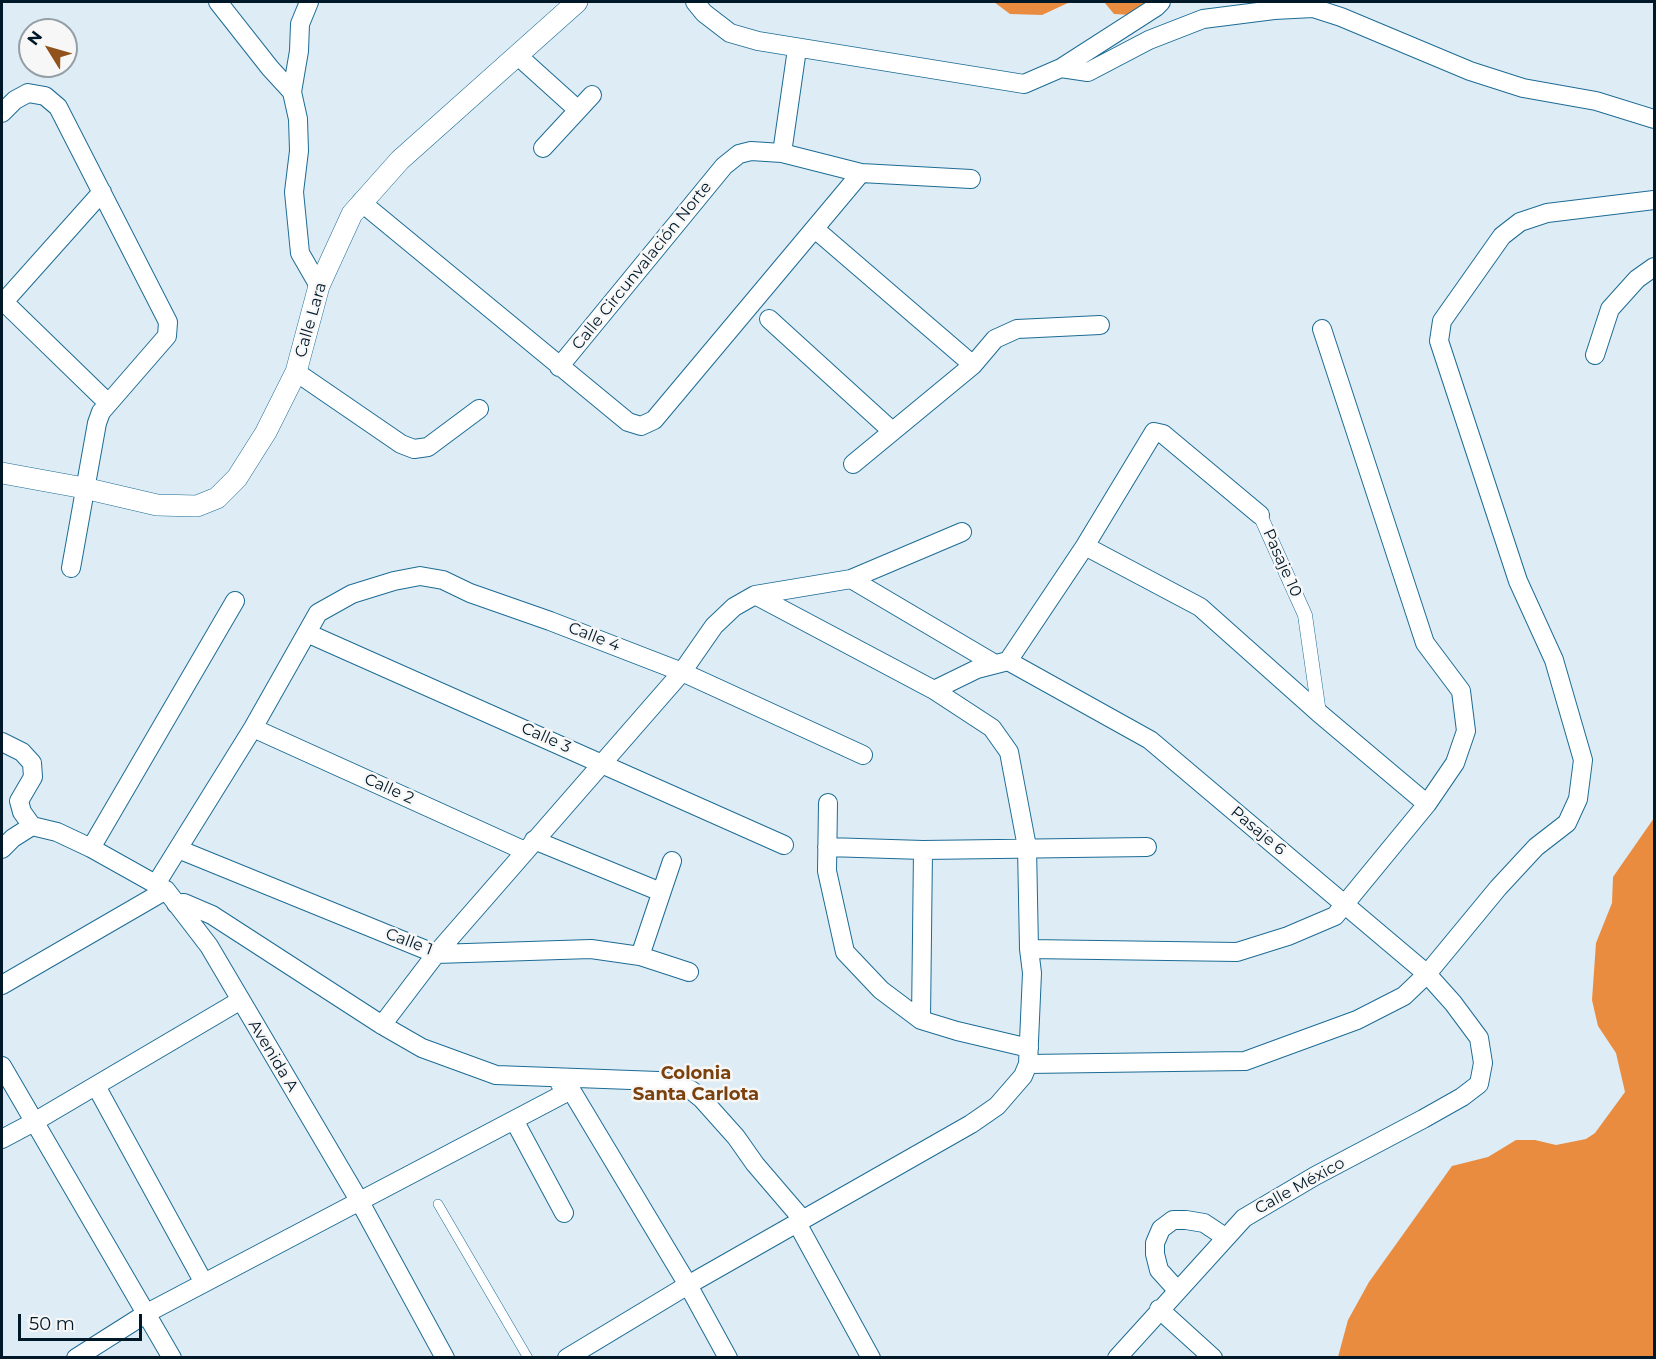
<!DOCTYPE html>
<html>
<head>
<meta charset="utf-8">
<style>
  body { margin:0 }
  #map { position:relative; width:1656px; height:1359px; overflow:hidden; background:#deecf5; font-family:Montserrat,sans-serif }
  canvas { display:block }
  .frame { position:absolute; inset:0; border:3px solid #001929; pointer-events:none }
  .north { position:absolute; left:18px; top:18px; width:60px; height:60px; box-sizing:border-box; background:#f7f7f7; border:2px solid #949ea5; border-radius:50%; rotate:307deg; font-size:16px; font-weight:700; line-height:24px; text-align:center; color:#001929 }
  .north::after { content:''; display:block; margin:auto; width:21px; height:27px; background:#92521b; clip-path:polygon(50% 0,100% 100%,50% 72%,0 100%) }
  .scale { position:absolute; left:18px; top:1314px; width:124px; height:27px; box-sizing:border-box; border:3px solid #001929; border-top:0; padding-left:8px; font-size:18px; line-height:21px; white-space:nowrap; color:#001929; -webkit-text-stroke:4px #f7f7f7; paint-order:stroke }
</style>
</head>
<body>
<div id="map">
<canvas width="1656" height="1359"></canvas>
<div class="frame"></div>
<div class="north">N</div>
<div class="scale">50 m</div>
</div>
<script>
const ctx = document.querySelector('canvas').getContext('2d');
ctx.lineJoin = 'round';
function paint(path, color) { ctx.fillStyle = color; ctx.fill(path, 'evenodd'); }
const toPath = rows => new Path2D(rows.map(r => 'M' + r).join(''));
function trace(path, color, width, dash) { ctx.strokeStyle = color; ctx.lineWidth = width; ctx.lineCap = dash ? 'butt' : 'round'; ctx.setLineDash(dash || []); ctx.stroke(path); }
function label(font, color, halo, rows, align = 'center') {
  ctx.font = font + ' Montserrat,sans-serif'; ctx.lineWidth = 5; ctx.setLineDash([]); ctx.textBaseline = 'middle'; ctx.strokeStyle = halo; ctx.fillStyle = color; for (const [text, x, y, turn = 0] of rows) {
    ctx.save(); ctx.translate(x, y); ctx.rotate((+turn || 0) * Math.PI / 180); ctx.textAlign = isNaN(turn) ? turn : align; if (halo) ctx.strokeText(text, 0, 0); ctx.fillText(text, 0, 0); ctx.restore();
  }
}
paint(toPath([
  [994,2,1070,2,1042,15,1010,14],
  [1104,2,1173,2,1133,15,1114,14],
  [1654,818,1654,1357,1338,1357,1348,1320,1369,1282,1452,1166,1488,1157,1516,1140,1535,1140,1556,1145,1586,1139,1595,1133,1625,1092,1616,1053,1598,1026,1592,1000,1596,943,1612,903,1613,877]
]), '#e98c40');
const service = toPath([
  [438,1204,528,1358]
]);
const pedestrian = toPath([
  [1260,515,1305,615,1319,713]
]);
const minor = toPath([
  [218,2,270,68,292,92],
  [309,2,300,24,299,51,292,92,298,119,299,151,294,192,300,253,319,286],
  [695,2,704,13,730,33,758,41,1024,84,1061,68,1156,7,1161,2],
  [517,55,578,110],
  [1061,68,1088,72,1149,40,1203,19,1274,10,1313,8,1341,17,1470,71,1523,88,1596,101,1654,119],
  [2,113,15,100,28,93,45,96,58,107,168,322,167,336,101,412,97,423,71,568],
  [543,148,592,95],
  [782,153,797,49],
  [361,202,628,422,641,426,654,420,861,173],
  [815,229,973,365],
  [3,301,108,403],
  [2,304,102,192],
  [769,319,892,431],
  [1595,355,1610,309,1637,279,1654,267],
  [559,367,724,166,739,154,751,151,782,153,861,173,971,179],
  [296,372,401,444,414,449,428,447,479,409],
  [853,464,973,365,995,339,1017,329,1100,325],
  [1085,546,1200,607,1319,713,1427,804],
  [851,579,995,664],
  [755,595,934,690,977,669,1008,661,1085,546,1154,432,1163,434,1260,515],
  [307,633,784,845],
  [1008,661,1150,740,1427,974,1453,1003,1479,1038,1483,1063,1479,1084,1462,1097,1423,1119,1315,1176,1244,1218,1117,1358],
  [253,728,525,851],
  [2,742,22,752,32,763,33,777,19,801,22,812,32,826],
  [828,803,827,871,845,952,881,990,921,1020,957,1031,1029,1048],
  [32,826,57,832,91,848,166,890,209,946,360,1202,445,1358],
  [534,840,661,892],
  [827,847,923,850,1147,847],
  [91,848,235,601],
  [2,849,13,838,32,826],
  [178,849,436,954,591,949,640,956,689,972],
  [156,884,253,728,318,613,352,594,394,581,420,576,443,580,470,593,550,621,682,672,863,755],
  [176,904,184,903,212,915,382,1025,422,1048,496,1075,658,1081,679,1084,691,1090,702,1099,736,1137,755,1164,803,1220],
  [1029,949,1237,952,1288,936,1335,916,1427,804,1455,763,1466,731,1461,691,1425,643,1322,329],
  [640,956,672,861],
  [2,985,166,890],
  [921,1020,923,850],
  [382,1025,436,954,682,672,714,626,734,607,755,595,851,579,962,532],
  [1028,1064,1245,1061,1357,1020,1404,996,1427,974,1498,888,1536,847,1567,823,1578,799,1583,760,1554,660,1518,581,1439,341,1442,321,1502,236,1520,222,1547,213,1654,200],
  [2,1066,172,1358],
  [560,1084,571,1090,688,1285,728,1358],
  [96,1086,204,1283],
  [514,1120,564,1213],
  [2,1139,34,1122,241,1000],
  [797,1223,871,1358],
  [1177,1290,1159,1270,1155,1254,1155,1243,1161,1229,1173,1220,1186,1220,1204,1223,1225,1237],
  [1159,1309,1213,1358],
  [76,1358,147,1313,571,1090],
  [567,1358,688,1285,971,1124,997,1106,1023,1076,1028,1064,1032,973,1029,949,1027,847,1009,752,992,728,934,690]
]);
const tertiary = toPath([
  [2,473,84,488,157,505,197,506,217,498,237,478,266,432,296,372,319,286,352,214,400,160,577,2]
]);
trace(service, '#1c6c95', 10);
trace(pedestrian, '#1c6c95', 15);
trace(minor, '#1c6c95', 20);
trace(tertiary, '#1c6c95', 22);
trace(service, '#fff', 9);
trace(pedestrian, '#fff', 14);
trace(minor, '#fff', 18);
trace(tertiary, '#fff', 21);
label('16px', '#001929', '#f7f7f7', [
  ["Calle Circunvalación Norte",642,266,-51],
  ["Calle Lara",311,320,-74],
  ["Pasaje 10",1282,563,66],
  ["Calle 4",594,637,21],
  ["Calle 3",546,738,24],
  ["Calle 2",389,789,24],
  ["Pasaje 6",1258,831,40],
  ["Calle 1",409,942,21],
  ["Avenida A",273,1056,59],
  ["Calle México",1300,1186,-29]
]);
label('bold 18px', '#7b410d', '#f7f7f7', [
  ["Colonia",696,1074],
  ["Santa Carlota",696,1095]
]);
</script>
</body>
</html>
